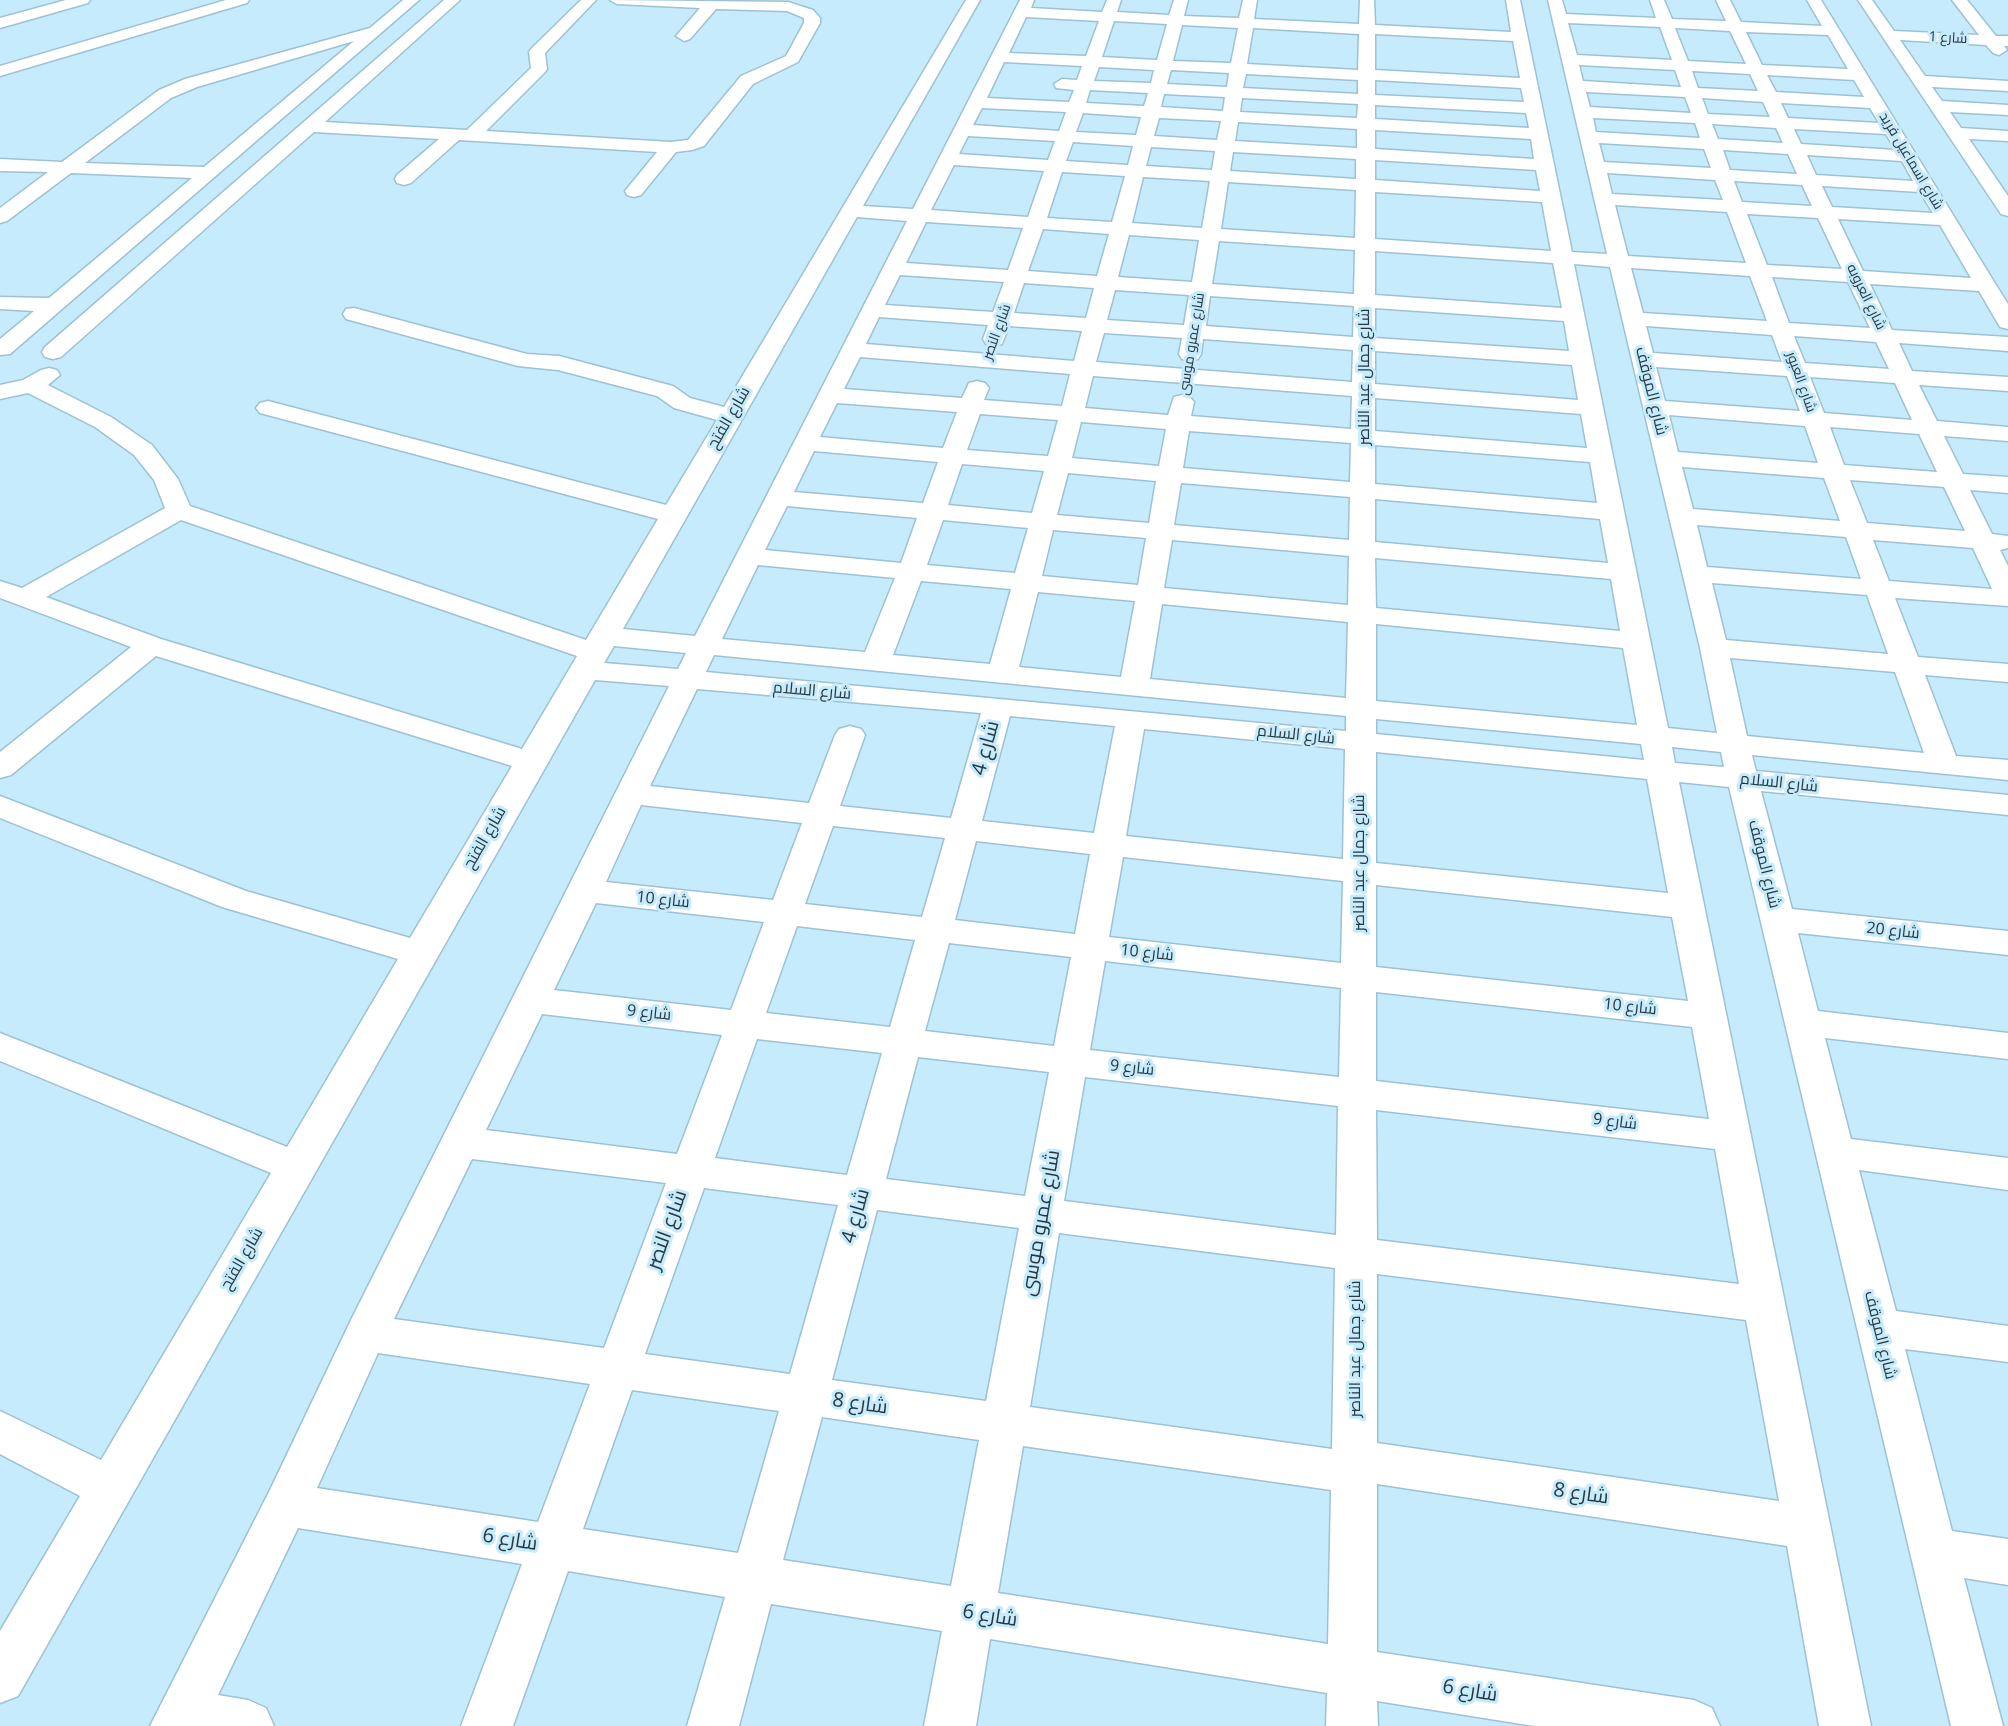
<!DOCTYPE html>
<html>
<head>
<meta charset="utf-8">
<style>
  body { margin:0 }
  canvas { display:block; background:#c5ebfc }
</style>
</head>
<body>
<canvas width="2008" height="1726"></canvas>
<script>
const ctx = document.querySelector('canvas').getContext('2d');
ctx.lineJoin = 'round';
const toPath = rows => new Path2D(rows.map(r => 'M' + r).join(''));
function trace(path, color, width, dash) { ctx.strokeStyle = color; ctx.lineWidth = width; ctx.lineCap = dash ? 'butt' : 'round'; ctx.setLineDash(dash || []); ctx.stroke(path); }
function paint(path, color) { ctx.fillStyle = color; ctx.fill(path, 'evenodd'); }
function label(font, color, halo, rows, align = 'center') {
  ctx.font = font + ' "Open Sans",Cairo,sans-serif'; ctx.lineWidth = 6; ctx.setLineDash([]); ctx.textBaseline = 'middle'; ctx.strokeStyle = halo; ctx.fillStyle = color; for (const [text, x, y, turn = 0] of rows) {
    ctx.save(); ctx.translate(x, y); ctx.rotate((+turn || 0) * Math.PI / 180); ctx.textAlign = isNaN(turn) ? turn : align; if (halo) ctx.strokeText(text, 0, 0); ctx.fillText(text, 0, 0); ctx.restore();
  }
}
const minor = toPath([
  [66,0,90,0,88,3,0,28,0,18,66,0],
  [226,0,249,0,247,3,0,76,0,66,226,0],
  [403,0,419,0,10,354,0,355,0,339,34,311,0,309,0,297,49,298,192,178,71,173,7,221,0,223,0,208,48,172,0,171,0,159,62,162,159,90,185,79,370,28,403,0],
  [354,41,204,167,85,163,171,98,197,87,354,41],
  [444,0,460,0,325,122,467,130,531,68,529,52,531,49,581,0,596,0,545,53,547,69,545,72,486,131,671,142,688,140,741,76,786,56,804,23,804,18,787,11,716,9,690,39,684,41,676,36,700,8,617,4,610,0,788,2,813,10,820,18,820,23,798,62,753,84,704,146,692,150,676,152,641,195,634,197,627,195,625,191,657,152,459,140,411,183,404,185,397,183,395,179,397,175,439,139,314,132,61,357,53,359,45,357,42,352,45,347,444,0],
  [966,0,980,0,863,206,913,209,1020,0,1034,0,1031,8,1102,12,1107,0,1121,0,1117,12,1169,15,1174,0,1188,0,1184,16,1239,18,1243,0,1257,0,1254,19,1359,24,1360,0,1374,0,1375,25,1511,32,1506,0,1520,0,1572,252,1607,254,1548,0,1562,0,1566,14,1656,18,1650,0,1664,0,1672,19,1726,21,1716,0,1730,0,1741,22,1822,26,1807,0,1821,0,1996,285,2008,304,2008,329,2000,327,1979,291,1870,284,1892,330,2008,337,2008,351,1899,343,1912,371,2008,377,2008,391,1919,385,1937,421,2008,427,2008,441,1944,436,1963,474,2008,477,2008,493,1970,490,1992,534,2008,536,2008,548,2000,550,2008,566,2008,606,1895,598,1918,657,2008,664,2008,682,1925,675,1956,756,2008,760,2008,780,1752,755,1756,771,2008,795,2008,815,1761,791,1792,909,2008,931,2008,955,1798,933,1818,1011,2008,1033,2008,1059,1825,1038,1851,1139,2008,1158,2008,1190,1859,1170,1896,1311,2008,1326,2008,1362,1905,1349,1952,1531,2008,1539,2008,1585,1964,1578,2003,1726,1951,1726,1729,787,1679,782,1871,1726,1819,1726,1787,1546,1377,1484,1377,1652,1694,1700,1712,1708,1720,1726,1534,1726,1377,1701,1378,1726,1326,1726,1327,1693,990,1639,976,1726,924,1726,942,1631,771,1604,739,1726,687,1726,725,1597,568,1571,513,1726,461,1726,522,1564,298,1528,218,1695,248,1700,266,1708,274,1726,150,1726,270,1490,351,1320,669,686,595,680,18,1696,0,1703,0,1631,80,1496,0,1454,0,1411,101,1460,271,1173,0,1061,0,1033,287,1147,398,959,222,907,0,818,0,796,246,891,410,938,512,766,156,656,11,775,0,778,0,752,131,647,0,598,0,581,22,588,165,508,154,480,134,455,95,427,28,393,0,399,0,385,23,380,41,370,49,368,57,370,60,375,48,385,111,417,152,445,178,479,190,506,586,640,658,519,260,413,256,408,260,403,268,401,666,505,717,420,674,408,657,396,558,370,518,366,346,319,343,314,346,309,354,308,527,354,559,356,673,386,690,398,724,407,966,0],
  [1026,17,1099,21,1086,56,1009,53,1026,17],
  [1114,21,1167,24,1157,60,1102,57,1114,21],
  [1568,23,1660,27,1672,60,1577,55,1568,23],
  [1182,25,1238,28,1231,63,1173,61,1182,25],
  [1253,28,1359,34,1358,70,1247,64,1253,28],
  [1675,28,1730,31,1746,64,1688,61,1675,28],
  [1746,32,1828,35,1848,69,1762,65,1746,32],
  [1375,34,1513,41,1520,78,1375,70,1375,34],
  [1004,62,1082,66,1077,80,1062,79,1054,84,1056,88,1074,90,1069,102,987,98,1004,62],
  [1579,65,1675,70,1681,87,1583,81,1579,65],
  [1099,67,1154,70,1151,83,1094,81,1099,67],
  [1171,70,1229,73,1227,87,1167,84,1171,70],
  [1692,71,1750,74,1758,91,1698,88,1692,71],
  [1246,74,1358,80,1358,94,1243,88,1246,74],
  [1767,75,1854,80,1864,97,1776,92,1767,75],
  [1375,80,1521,88,1524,102,1375,95,1375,80],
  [1090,90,1148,93,1144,106,1086,103,1090,90],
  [1586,92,1685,97,1691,113,1590,107,1586,92],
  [1164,94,1225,97,1223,111,1161,107,1164,94],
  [1242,98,1358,104,1357,118,1240,112,1242,98],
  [1702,98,1763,102,1770,117,1708,114,1702,98],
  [1781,103,1870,108,1879,123,1788,118,1781,103],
  [1375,105,1526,113,1529,128,1375,119,1375,105],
  [982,108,1066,112,1059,131,973,125,982,108],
  [1083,113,1141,117,1136,135,1076,132,1083,113],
  [1159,118,1221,121,1217,140,1154,136,1159,118],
  [1593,118,1695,123,1700,138,1596,132,1593,118],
  [1238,122,1357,129,1357,148,1235,141,1238,122],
  [1712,124,1776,128,1783,143,1718,139,1712,124],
  [1794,129,1886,134,1895,150,1801,144,1794,129],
  [1375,130,1531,139,1534,159,1375,149,1375,130],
  [968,136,1055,141,1048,160,959,154,968,136],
  [1073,142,1133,146,1128,165,1066,161,1073,142],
  [1599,143,1704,149,1711,168,1604,162,1599,143],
  [1151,147,1215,151,1212,170,1146,166,1151,147],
  [1723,150,1788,154,1797,174,1730,170,1723,150],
  [1233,152,1356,159,1356,179,1230,171,1233,152],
  [1807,155,1902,161,1913,181,1816,175,1807,155],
  [1375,160,1536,170,1540,191,1375,180,1375,160],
  [954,165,1044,171,1028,217,931,210,954,165],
  [1062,172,1125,176,1112,222,1047,218,1062,172],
  [1607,173,1715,180,1723,200,1612,194,1607,173],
  [1143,177,1210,181,1202,228,1132,223,1143,177],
  [1734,181,1802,185,1812,206,1742,202,1734,181],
  [1228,182,1356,190,1355,238,1221,229,1228,182],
  [1822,186,1920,192,1933,213,1832,207,1822,186],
  [1375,192,1542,202,1551,251,1375,239,1375,192],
  [1615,205,1727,212,1746,263,1628,256,1615,205],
  [1747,214,1818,218,1842,269,1767,265,1747,214],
  [857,217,907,221,695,636,623,629,857,217],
  [1838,219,1940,225,1971,278,1863,271,1838,219],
  [926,222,1023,228,1008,270,906,263,926,222],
  [1043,229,1109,234,1097,276,1028,271,1043,229],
  [1129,235,1199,240,1192,282,1118,277,1129,235],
  [1219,241,1355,250,1354,294,1212,284,1219,241],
  [1375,251,1553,263,1562,308,1375,295,1375,251],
  [1574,264,1610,267,1700,648,1717,733,1668,728,1574,264],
  [1631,268,1750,276,1767,321,1643,313,1631,268],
  [900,275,1004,282,993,312,885,305,900,275],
  [1772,277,1848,282,1870,328,1789,323,1772,277],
  [1024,283,1094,288,1086,318,1014,313,1024,283],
  [1115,290,1189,295,1184,325,1107,320,1115,290],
  [1210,296,1354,306,1353,337,1206,326,1210,296],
  [1375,308,1564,321,1569,351,1375,338,1375,308],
  [879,317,988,325,983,339,986,344,994,346,1002,344,1009,326,1082,331,1074,361,866,344,879,317],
  [1646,326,1772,335,1782,362,1653,353,1646,326],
  [1104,333,1182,338,1179,354,1182,359,1190,361,1198,359,1201,354,1203,339,1353,350,1352,382,1096,362,1104,333],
  [1794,336,1876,342,1889,369,1805,363,1794,336],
  [1375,351,1572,365,1578,400,1375,384,1375,351],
  [860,357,1070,374,1062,406,984,400,989,388,985,383,977,381,969,383,962,398,844,389,860,357],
  [1656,367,1787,376,1800,411,1665,401,1656,367],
  [1093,376,1352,396,1351,429,1191,416,1194,402,1190,397,1182,395,1174,397,1168,415,1085,408,1093,376],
  [1810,377,1895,383,1912,420,1824,413,1810,377],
  [1375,398,1581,414,1587,448,1375,431,1375,398],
  [837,403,957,412,943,448,820,437,837,403],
  [980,414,1058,420,1048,456,967,450,980,414],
  [1669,415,1805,426,1818,463,1678,452,1669,415],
  [1081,422,1166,429,1159,466,1072,458,1081,422],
  [1830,427,1919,434,1937,472,1844,465,1830,427],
  [1189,431,1351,443,1350,482,1183,468,1189,431],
  [1375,445,1590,462,1597,503,1375,484,1375,445],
  [814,451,938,462,923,503,794,492,814,451],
  [962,464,1044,471,1032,513,948,505,962,464],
  [1682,467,1824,478,1840,521,1693,509,1682,467],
  [1068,473,1156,481,1149,523,1057,515,1068,473],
  [1850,480,1944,487,1965,531,1867,523,1850,480],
  [1181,483,1350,497,1349,540,1174,525,1181,483],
  [1375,499,1600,519,1608,563,1375,542,1375,499],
  [787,506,917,518,901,563,765,550,787,506],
  [181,520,577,656,522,749,161,639,46,597,181,520],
  [943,520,1028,528,1015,573,927,565,943,520],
  [1697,525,1846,537,1861,579,1707,567,1697,525],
  [1053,530,1146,538,1138,585,1042,576,1053,530],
  [1172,540,1349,556,1348,605,1164,588,1172,540],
  [1873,540,1973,548,1992,589,1889,581,1873,540],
  [1375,558,1611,579,1620,631,1376,608,1375,558],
  [758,565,895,578,865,652,722,639,758,565],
  [921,581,1011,589,990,664,893,655,921,581],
  [1712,583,1867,595,1888,654,1726,640,1712,583],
  [1038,592,1135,601,1121,677,1019,667,1038,592],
  [1162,604,1348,622,1346,698,1150,679,1162,604],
  [1376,624,1623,648,1637,725,1376,701,1376,624],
  [614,646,686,653,678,669,604,663,614,646],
  [714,655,1346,716,1346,731,706,672,714,655],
  [1730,658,1895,672,1924,753,1747,736,1730,658],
  [697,689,981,713,951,818,840,806,865,735,861,729,850,726,839,729,835,735,809,803,650,786,697,689],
  [1010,716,1115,726,1094,833,982,821,1010,716],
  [1376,719,1641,744,1644,760,1376,734,1376,719],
  [1144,729,1345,749,1343,859,1126,836,1144,729],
  [1672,747,1721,752,1724,767,1675,763,1672,747],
  [1376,752,1647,779,1668,893,1376,863,1376,752],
  [641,805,802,823,773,900,606,882,641,805],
  [833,826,945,838,922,917,805,904,833,826],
  [976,841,1090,854,1075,934,955,920,976,841],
  [1123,857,1343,881,1341,963,1109,937,1123,857],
  [1376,885,1672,917,1688,1001,1376,967,1376,885],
  [596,903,764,922,731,1010,554,990,596,903],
  [797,926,915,940,890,1027,766,1013,797,926],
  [949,943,1071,957,1054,1046,925,1031,949,943],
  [1105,961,1341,988,1339,1077,1090,1050,1105,961],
  [1376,992,1692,1027,1709,1119,1376,1081,1376,992],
  [542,1014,722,1035,677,1154,486,1130,542,1014],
  [757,1039,882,1053,847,1175,715,1158,757,1039],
  [918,1057,1049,1072,1025,1196,886,1179,918,1057],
  [1085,1077,1338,1106,1336,1235,1064,1201,1085,1077],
  [1376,1110,1715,1149,1739,1284,1377,1240,1376,1110],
  [472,1159,666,1183,604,1348,394,1319,472,1159],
  [704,1188,838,1205,790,1374,645,1354,704,1188],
  [877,1210,1019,1228,986,1401,832,1380,877,1210],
  [1059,1233,1335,1268,1332,1449,1030,1407,1059,1233],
  [1377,1274,1746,1320,1779,1501,1377,1443,1377,1274],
  [378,1353,590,1384,538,1522,317,1488,378,1353],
  [632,1390,779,1411,738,1553,583,1529,632,1390],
  [822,1417,979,1440,951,1586,783,1560,822,1417],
  [1023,1446,1331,1490,1328,1644,998,1593,1023,1446],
  [1858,0,1872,0,1894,31,1979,35,1952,0,1967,0,1996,36,2008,36,2008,46,2004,46,2007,50,1999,55,1993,53,1986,45,1900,40,1925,76,2008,81,2008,91,1932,87,1942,101,2008,105,2008,115,1950,112,1961,128,2008,131,2008,141,1969,139,2008,196,2008,216,2001,214,1858,0]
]);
trace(minor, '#9dc2d3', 3);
paint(minor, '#fff');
label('14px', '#28373e', '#c5ebfc', [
  ["شارع 1",1948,38,3],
  ["شارع اسماعيل فريد",1911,161,59],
  ["شارع العروبه",1866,297,64],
  ["شارع النصر",997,332,-70],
  ["شارع عمرو موسى",1192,344,-81],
  ["شارع العبور",1801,382,70]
]);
label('16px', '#28373e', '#c5ebfc', [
  ["شارع جمال عبد الناصر",1364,377,-90],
  ["شارع الموقف",1651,391,76],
  ["شارع الفتح",729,418,-60],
  ["شارع السلام",812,691,5],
  ["شارع السلام",1296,735,6],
  ["شارع السلام",1779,783,6],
  ["شارع الفتح",485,838,-60],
  ["شارع جمال عبد الناصر",1359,863,-90],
  ["شارع الموقف",1764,864,76],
  ["شارع 10",663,900,6],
  ["شارع 20",1893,931,6],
  ["شارع 10",1147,953,6],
  ["شارع 10",1630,1007,6],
  ["شارع 9",649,1013,6],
  ["شارع 9",1132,1068,6],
  ["شارع 9",1615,1122,7],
  ["شارع الفتح",242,1259,-60],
  ["شارع الموقف",1880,1335,76],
  ["شارع جمال عبد الناصر",1355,1349,-90]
]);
label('20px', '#28373e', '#c5ebfc', [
  ["شارع 4",986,748,-75],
  ["شارع 4",856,1216,-74],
  ["شارع عمرو موسى",1041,1223,-80],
  ["شارع النصر",667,1230,-70],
  ["شارع 8",860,1404,8],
  ["شارع 8",1581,1494,8],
  ["شارع 6",510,1540,9],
  ["شارع 6",990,1616,9],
  ["شارع 6",1470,1691,9]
]);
</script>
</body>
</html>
